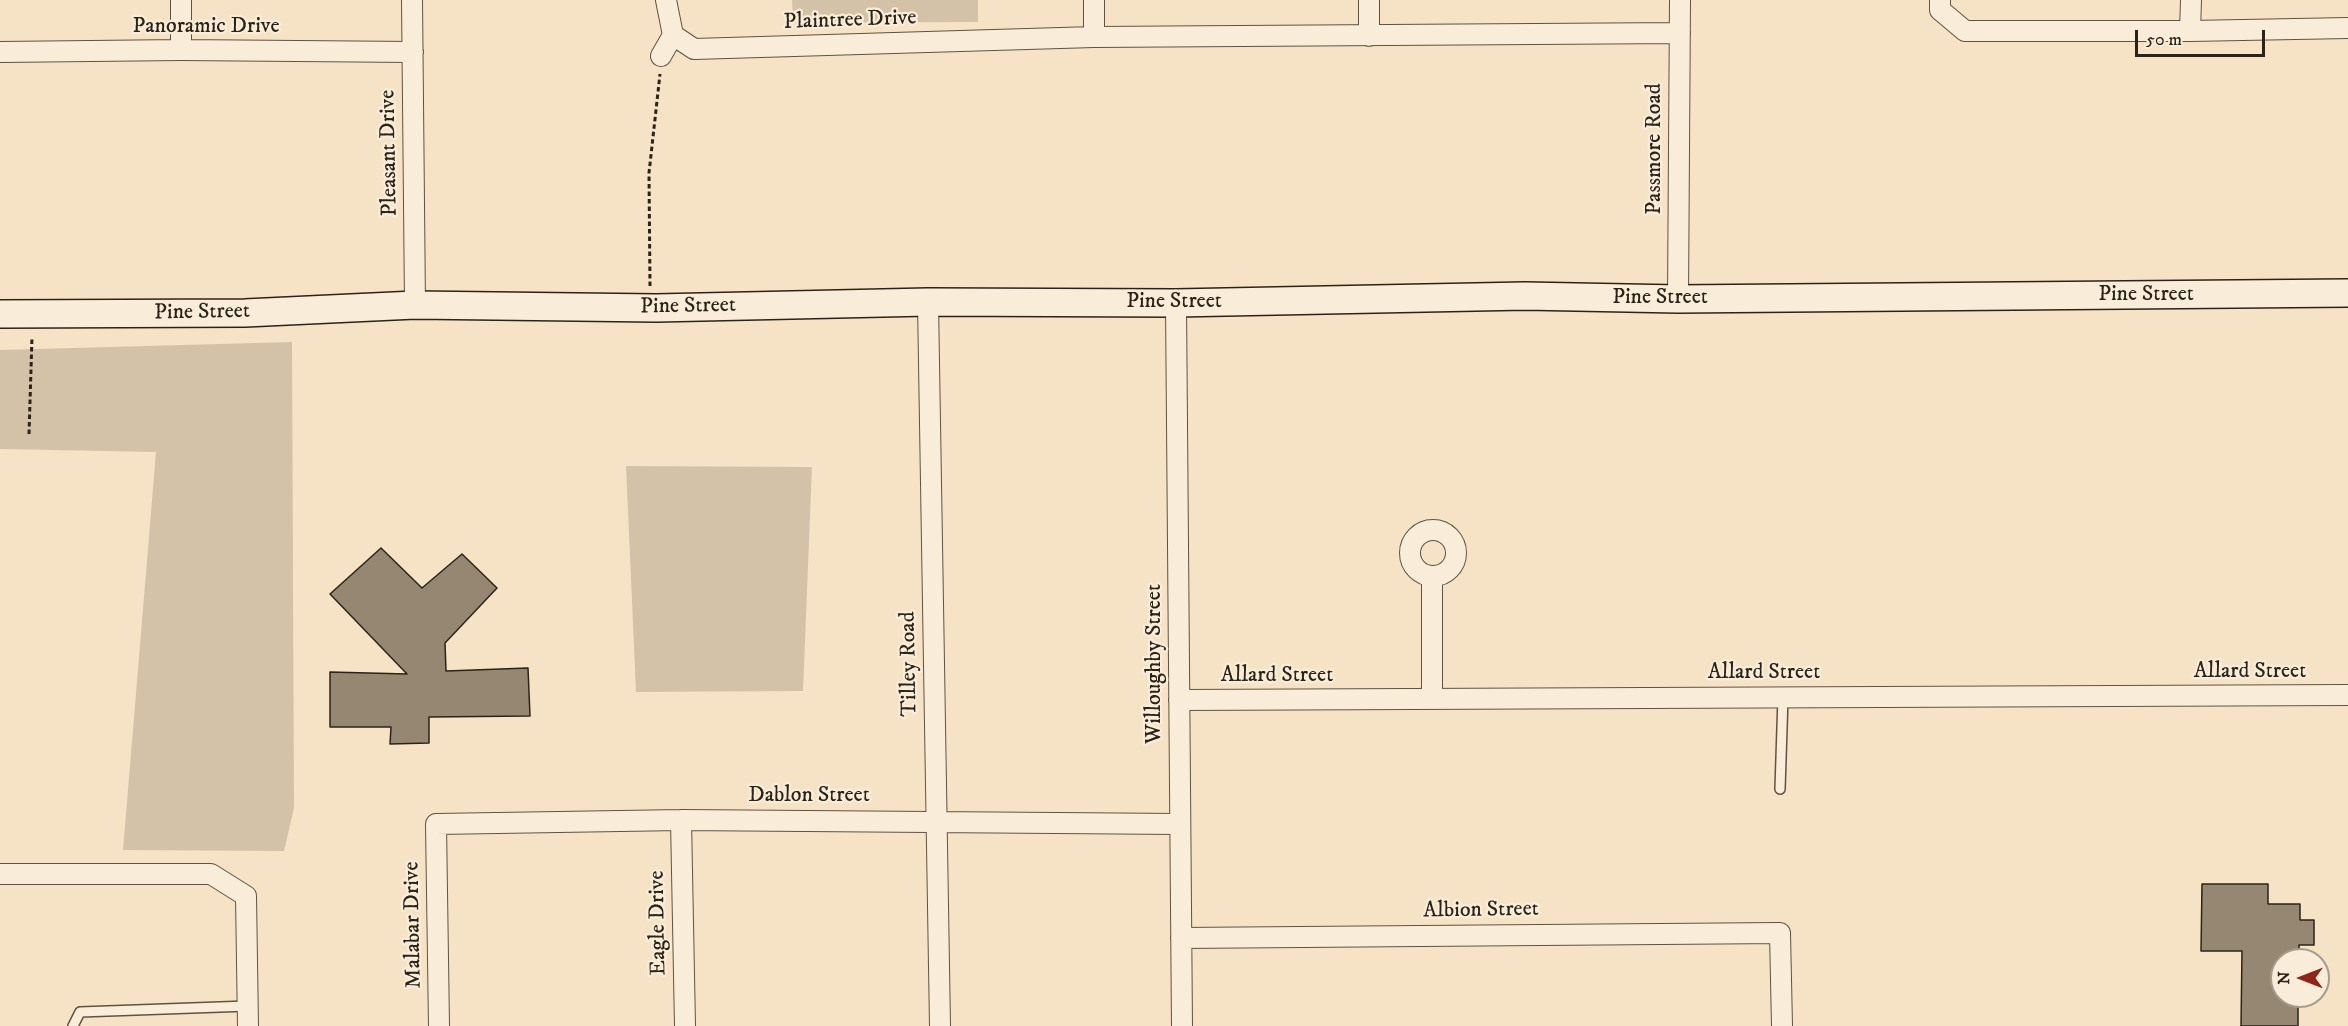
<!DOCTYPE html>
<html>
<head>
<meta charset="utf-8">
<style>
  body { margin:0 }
  #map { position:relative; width:2348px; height:1026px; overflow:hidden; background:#f6e3c5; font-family:"IM FELL DW Pica",serif }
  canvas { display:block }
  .north { position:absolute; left:2270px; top:948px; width:60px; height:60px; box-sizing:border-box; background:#f9edd9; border:2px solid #a79c8c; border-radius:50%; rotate:270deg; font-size:16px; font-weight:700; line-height:24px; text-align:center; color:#2c2318 }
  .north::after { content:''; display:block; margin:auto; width:21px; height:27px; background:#8f2418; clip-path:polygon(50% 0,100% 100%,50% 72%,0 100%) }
  .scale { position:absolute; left:2135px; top:30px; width:130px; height:27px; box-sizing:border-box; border:3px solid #2c2318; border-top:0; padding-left:8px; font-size:18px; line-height:21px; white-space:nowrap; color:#2c2318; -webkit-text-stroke:4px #f9edd9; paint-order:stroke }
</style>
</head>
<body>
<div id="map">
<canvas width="2348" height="1026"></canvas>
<div class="north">N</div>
<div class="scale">50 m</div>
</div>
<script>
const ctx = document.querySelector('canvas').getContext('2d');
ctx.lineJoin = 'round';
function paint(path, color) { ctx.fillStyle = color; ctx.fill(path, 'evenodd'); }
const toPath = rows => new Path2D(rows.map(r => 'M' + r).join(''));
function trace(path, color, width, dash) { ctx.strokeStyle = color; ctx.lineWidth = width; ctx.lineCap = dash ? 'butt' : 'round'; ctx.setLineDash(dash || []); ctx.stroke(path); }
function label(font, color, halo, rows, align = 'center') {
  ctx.font = font + ' "IM FELL DW Pica",serif'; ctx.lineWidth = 4.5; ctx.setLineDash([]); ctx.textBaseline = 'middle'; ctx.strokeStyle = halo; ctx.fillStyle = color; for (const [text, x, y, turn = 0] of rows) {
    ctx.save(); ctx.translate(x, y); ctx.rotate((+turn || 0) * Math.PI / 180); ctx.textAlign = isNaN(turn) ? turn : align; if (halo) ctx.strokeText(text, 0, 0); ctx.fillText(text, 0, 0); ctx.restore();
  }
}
paint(toPath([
  [792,0,978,0,978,22,793,23],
  [292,342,294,808,284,851,123,850,156,452,0,449,0,350],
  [626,466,812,467,803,691,636,692]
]), '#d4c2a8');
const building = toPath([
  [381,548,422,588,462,554,497,588,445,643,446,671,528,668,530,716,429,717,429,743,390,744,391,727,330,727,330,672,407,674,330,594,381,548],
  [2202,884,2268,884,2268,904,2300,904,2300,920,2314,920,2314,945,2299,945,2299,960,2282,960,2282,996,2298,996,2298,1026,2241,1026,2242,951,2201,951,2202,884]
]);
paint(building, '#958772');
trace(building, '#2c2318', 1.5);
const lane = toPath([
  [1780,789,1783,697],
  [73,1026,80,1012,248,1006]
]);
const street = toPath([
  [412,0,415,305],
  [666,0,673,35,694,49,1094,37,1680,33],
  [1940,0,1940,10,1965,31,2190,31,2348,28],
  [2190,31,2191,0],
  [1369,36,1369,0],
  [1094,37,1094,0],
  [181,50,181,0],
  [0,52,181,50,413,52],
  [661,56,673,35],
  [1678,299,1680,0],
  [928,302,940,1026],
  [1176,303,1182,1026],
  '1410 553a23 23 0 1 1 46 0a23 23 0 1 1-46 0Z',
  [1432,576,1432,698],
  [1179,700,2348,695],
  [681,820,685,1026],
  [0,874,211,874,246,896,248,1026],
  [1181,938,1780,933,1782,1026],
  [439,1026,436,824,681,820,1180,824]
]);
const secondary = toPath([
  [0,314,245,313,415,305,656,308,928,302,1176,303,1525,296,1678,299,2348,293]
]);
trace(lane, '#5e5343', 12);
trace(street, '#5e5343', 22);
trace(secondary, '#2c2318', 30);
trace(toPath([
  [650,286,649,173,660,74],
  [29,434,32,337]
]), '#2c2318', 3, [4.5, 3]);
trace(lane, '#f9edd9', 9);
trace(street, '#f9edd9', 20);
trace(secondary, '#f9edd9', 27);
label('22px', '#2c2318', '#f9edd9', [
  ["Plaintree Drive",850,21,-2],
  ["Panoramic Drive",206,27],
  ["Passmore Road",1655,149,-90],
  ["Pleasant Drive",390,153,-91],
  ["Pine Street",2146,295],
  ["Pine Street",1660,298],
  ["Pine Street",1174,302],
  ["Pine Street",688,307,-1],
  ["Pine Street",202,313,-1],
  ["Tilley Road",910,664,-91],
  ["Willoughby Street",1155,664,-90],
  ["Allard Street",2250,672],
  ["Allard Street",1764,673],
  ["Allard Street",1277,676],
  ["Dablon Street",809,796],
  ["Albion Street",1481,911,-1],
  ["Eagle Drive",659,923,-91],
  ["Malabar Drive",414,925,-91]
]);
</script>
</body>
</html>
